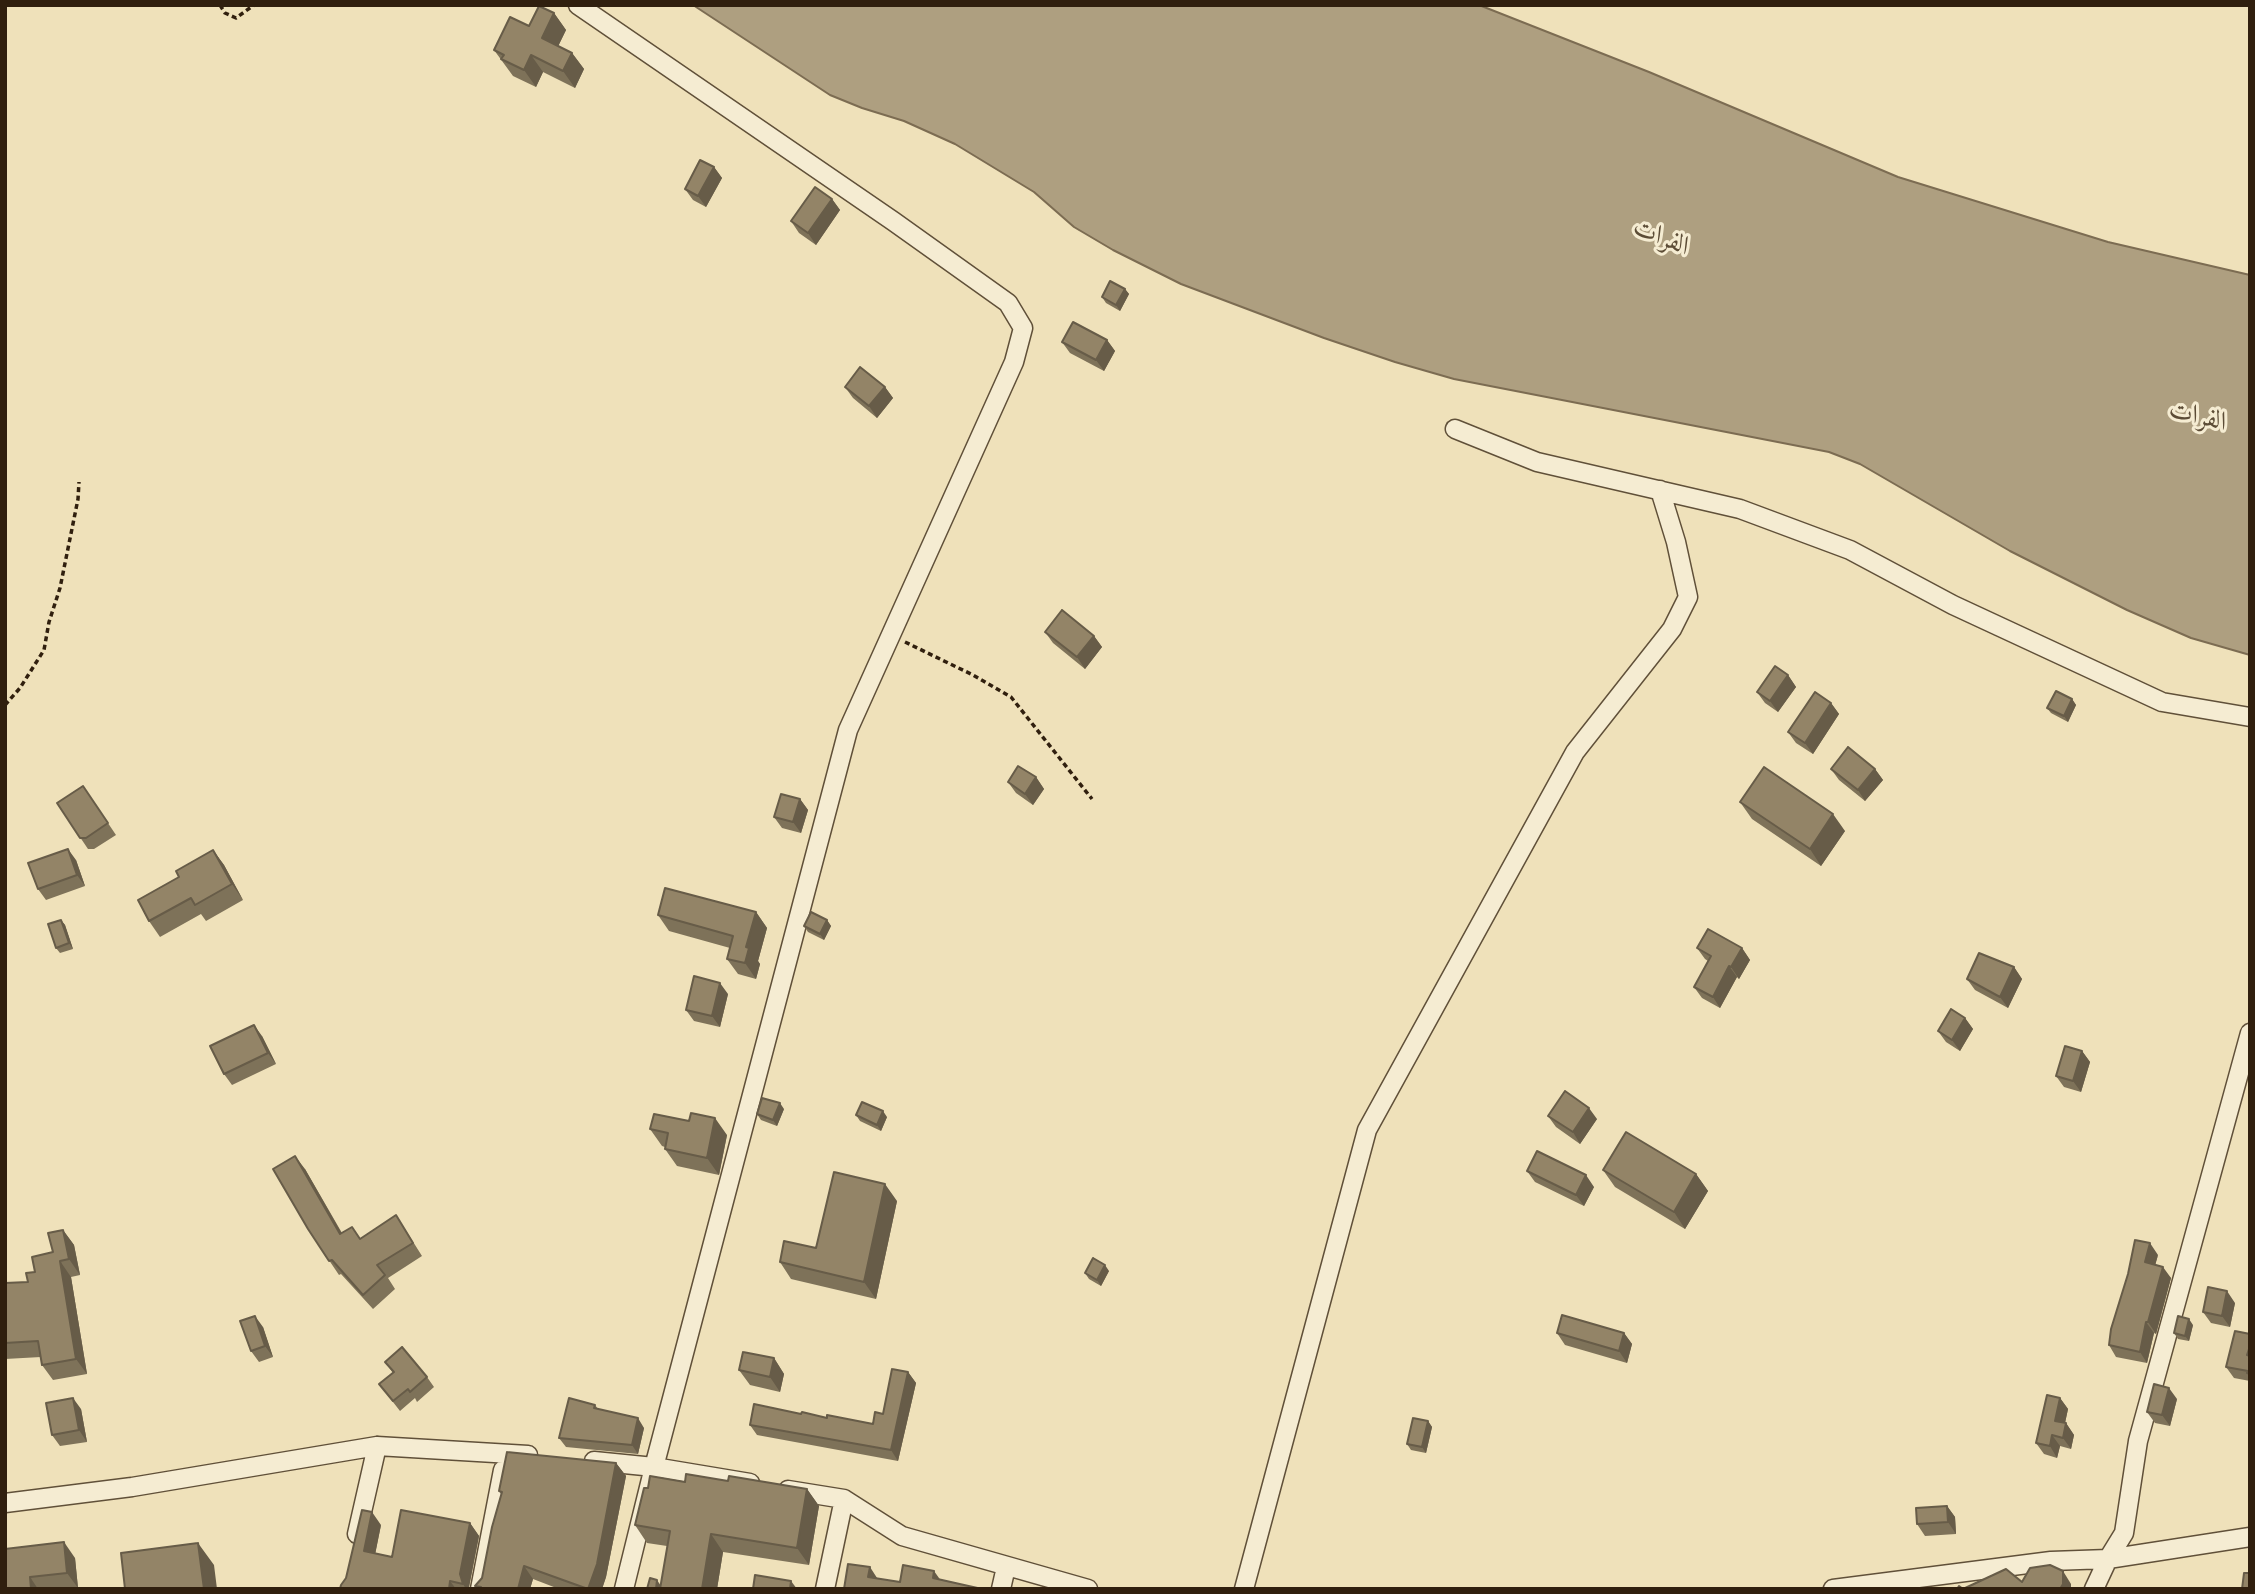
<!DOCTYPE html>
<html>
<head>
<meta charset="utf-8">
<style>
  body { margin:0 }
  #map { position:relative; width:2255px; height:1594px; overflow:hidden; background:#efe1ba; font-family:"Sorts Mill Goudy",serif }
  canvas { display:block }
  .frame { position:absolute; inset:0; border:7px solid #301f0e; pointer-events:none }
</style>
</head>
<body>
<div id="map">
<canvas width="2255" height="1594"></canvas>
<div class="frame"></div>
</div>
<script>
const ctx = document.querySelector('canvas').getContext('2d');
ctx.lineJoin = 'round';
function paint(path, color) { ctx.fillStyle = color; ctx.fill(path, 'evenodd'); }
const toPath = rows => new Path2D(rows.map(r => 'M' + r).join(''));
function trace(path, color, width, dash) { ctx.strokeStyle = color; ctx.lineWidth = width; ctx.lineCap = dash ? 'butt' : 'round'; ctx.setLineDash(dash || []); ctx.stroke(path); }
function label(font, color, halo, rows, align = 'center') {
  ctx.font = font + ' "Sorts Mill Goudy",Amiri,serif'; ctx.lineWidth = 6; ctx.setLineDash([]); ctx.textBaseline = 'middle'; ctx.strokeStyle = halo; ctx.fillStyle = color; for (const [text, x, y, turn = 0] of rows) {
    ctx.save(); ctx.translate(x, y); ctx.rotate((+turn || 0) * Math.PI / 180); ctx.textAlign = isNaN(turn) ? turn : align; if (halo) ctx.strokeText(text, 0, 0); ctx.fillText(text, 0, 0); ctx.restore();
  }
}
const water = toPath([
  [693,5,1479,5,1649,72,1898,177,2108,242,2250,275,2250,655,2191,638,2127,610,2010,551,1860,464,1829,452,1454,379,1395,362,1324,338,1181,284,1113,250,1074,227,1034,192,955,144,904,121,862,108,830,95,693,5]
]);
paint(water, '#ae9f80');
trace(water, '#7c6c52', 2);
const street = toPath([
  [578,5,893,221,1008,303,1023,328,1014,362,848,730,654,1467,624,1589],
  [1455,429,1537,462,1740,509,1850,550,1953,605,2162,702,2250,717],
  [594,1461,654,1467,750,1483],
  [788,1490,844,1499,902,1536,1088,1589],
  [5,1503,132,1487,377,1446,528,1455],
  [357,1534,377,1446],
  [480,1589,503,1470],
  [825,1589,844,1499],
  [1001,1589,1006,1567],
  [1244,1589,1367,1130,1575,752,1672,629,1688,597,1676,542,1660,490],
  [1833,1589,2051,1561,2108,1559,2250,1537],
  [2094,1589,2108,1559,2124,1533,2138,1441,2250,1033]
]);
trace(street, '#605039', 21);
trace(toPath([
  [220,5,225,13,236,18,254,5],
  [905,642,973,675,1011,697,1092,799],
  [5,705,20,688,44,650,49,622,60,588,78,499,79,482]
]), '#301f0e', 3.5, [5, 3.5]);
trace(street, '#f5ecd2', 18);
paint(toPath([
  [554,13,566,30,558,46,572,53,584,69,575,88,543,72,536,87,513,76,494,50,529,26],
  [714,167,722,178,706,207,693,200,685,189],
  [832,199,840,210,816,245,799,233,791,221],
  [1125,289,1129,294,1120,311,1106,303,1102,297],
  [1107,340,1115,351,1104,371,1070,353,1062,342],
  [845,387,885,387,893,398,877,418,853,398],
  [1045,632,1094,636,1102,647,1085,669,1053,643],
  [1788,675,1796,687,1778,712,1765,703,1757,692],
  [2072,699,2076,705,2068,722,2051,713,2047,708],
  [1831,703,1839,714,1813,754,1796,743,1788,732],
  [1831,769,1875,769,1883,780,1865,801,1839,780],
  [1036,777,1044,789,1033,805,1016,793,1008,782],
  [83,786,116,835,94,849,88,849,57,803],
  [800,799,808,810,801,833,782,828,774,817],
  [1740,802,1845,831,1821,866,1752,819],
  [213,850,224,865,243,900,206,921,201,914,160,937,149,921,179,877],
  [76,860,85,886,46,900,38,889],
  [756,912,767,928,758,961,760,964,756,979,738,974,727,959,730,948,669,931,658,915],
  [61,920,65,925,73,949,60,953,56,948],
  [827,920,831,926,824,940,808,932,804,926],
  [1697,948,1742,948,1750,960,1739,979,1737,977,1720,1008,1702,998,1694,987,1708,961,1705,959],
  [2014,967,2022,979,2008,1008,1975,990,1967,979],
  [728,994,720,1027,694,1021,686,1010],
  [1965,1018,1973,1029,1960,1051,1946,1042,1938,1031],
  [262,1036,276,1064,232,1085,224,1074],
  [2082,1051,2090,1062,2081,1092,2064,1087,2056,1076],
  [784,1109,777,1126,761,1120,757,1114],
  [856,1115,887,1117,881,1131,860,1121],
  [1548,1116,1597,1119,1580,1144,1556,1127],
  [650,1129,727,1135,719,1175,677,1166,665,1149,665,1147,662,1146],
  [305,1169,342,1233,360,1239,405,1229,422,1256,388,1278,395,1289,373,1309,341,1274,339,1275,308,1229],
  [1603,1170,1696,1174,1708,1191,1685,1229,1615,1187],
  [1527,1171,1594,1187,1584,1206,1535,1182],
  [897,1201,876,1299,791,1279,780,1262,816,1248],
  [63,1230,74,1245,80,1275,71,1277,87,1374,53,1380,42,1365,41,1357,5,1359,5,1283,28,1282,35,1272,53,1252],
  [2158,1255,2155,1265,2171,1278,2156,1334,2154,1333,2147,1363,2116,1357,2109,1345],
  [1109,1271,1101,1286,1089,1279,1085,1273],
  [2235,1303,2230,1327,2211,1323,2203,1312],
  [2193,1325,2189,1341,2178,1339,2174,1333],
  [263,1327,273,1357,259,1362,251,1351],
  [1557,1333,1624,1333,1632,1344,1627,1363,1565,1345],
  [2250,1334,2250,1381,2234,1378,2226,1367],
  [774,1358,784,1374,780,1392,750,1385,739,1370],
  [385,1362,427,1377,434,1387,417,1402,415,1398,400,1411,379,1384,393,1373],
  [908,1372,916,1383,898,1461,757,1435,750,1425,801,1414,873,1424,883,1414],
  [2060,1398,2068,1409,2065,1423,2066,1423,2074,1435,2071,1449,2060,1446,2057,1458,2044,1454,2036,1443],
  [2177,1399,2170,1426,2155,1423,2147,1412],
  [595,1405,598,1409,644,1428,638,1454,566,1447,559,1438],
  [81,1409,87,1442,60,1446,52,1435],
  [1428,1421,1432,1427,1426,1453,1411,1450,1407,1444],
  [616,1463,626,1476,606,1577,602,1589,559,1589,533,1579,530,1589,477,1589,475,1586,482,1578,501,1494,499,1491],
  [728,1481,807,1489,819,1506,809,1565,723,1552,717,1589,647,1589,661,1585,667,1546,647,1543,635,1525,648,1488,685,1482],
  [1947,1506,1955,1517,1956,1534,1925,1536,1917,1524],
  [470,1523,479,1536,469,1587,469,1589,340,1589,381,1525,375,1554,392,1557],
  [5,1549,75,1558,78,1588,5,1589]
]), '#7e7259');
paint(toPath([
  [554,13,566,30,554,55,542,38],
  [572,53,584,69,575,88,563,71],
  [531,55,543,72,536,87,524,70],
  [714,167,722,178,706,207,698,196],
  [832,199,840,210,816,245,808,233],
  [1125,289,1129,294,1120,311,1116,305],
  [1107,340,1115,351,1104,371,1096,360],
  [885,387,893,398,877,418,869,406],
  [1094,636,1102,647,1085,669,1077,657],
  [1788,675,1796,687,1778,712,1770,701],
  [2072,699,2076,705,2068,722,2064,716],
  [1831,703,1839,714,1813,754,1805,743],
  [1875,769,1883,780,1865,801,1858,790],
  [1036,777,1044,789,1033,805,1025,794],
  [800,799,808,810,801,833,793,822],
  [1833,814,1845,831,1821,866,1810,849],
  [68,849,76,860,85,886,77,875],
  [213,850,224,865,243,900,232,884],
  [756,912,767,928,758,961,760,964,756,979,745,963,746,947],
  [61,920,65,925,73,949,69,943],
  [827,920,831,926,824,940,820,934],
  [1742,948,1750,960,1739,979,1731,967],
  [1729,966,1737,977,1720,1008,1713,997],
  [2014,967,2022,979,2008,1008,2000,997],
  [720,983,728,994,720,1027,712,1016],
  [1965,1018,1973,1029,1960,1051,1952,1040],
  [254,1025,262,1036,276,1064,268,1053],
  [2082,1051,2090,1062,2081,1092,2073,1081],
  [780,1103,784,1109,777,1126,773,1120],
  [1589,1108,1597,1119,1580,1144,1573,1132],
  [883,1111,887,1117,881,1131,877,1125],
  [715,1118,727,1135,719,1175,707,1158],
  [295,1156,305,1169,350,1248,340,1234],
  [1696,1174,1708,1191,1685,1229,1674,1212],
  [1586,1175,1594,1187,1584,1206,1576,1195],
  [885,1184,897,1201,876,1299,864,1282],
  [63,1230,74,1245,80,1275,69,1259],
  [2150,1243,2158,1255,2153,1273,2145,1262],
  [60,1261,71,1277,87,1374,76,1359],
  [1105,1265,1109,1271,1101,1286,1097,1280],
  [2163,1267,2171,1278,2156,1334,2148,1322],
  [2227,1291,2235,1303,2230,1327,2222,1316],
  [255,1316,263,1327,273,1357,265,1346],
  [2189,1319,2193,1325,2189,1341,2185,1336],
  [2146,1322,2154,1333,2147,1363,2140,1352],
  [1624,1333,1632,1344,1627,1363,1619,1351],
  [774,1358,784,1374,780,1392,770,1377],
  [908,1372,916,1383,898,1461,891,1450],
  [2169,1388,2177,1399,2170,1426,2162,1415],
  [73,1398,81,1409,87,1442,79,1430],
  [2060,1398,2068,1409,2063,1432,2055,1421],
  [638,1418,644,1428,638,1454,632,1445],
  [1428,1421,1432,1427,1426,1453,1422,1447],
  [2066,1423,2074,1435,2071,1449,2063,1438],
  [2052,1435,2060,1446,2057,1458,2050,1446],
  [616,1463,626,1476,606,1577,602,1589,588,1589],
  [807,1489,819,1506,809,1565,797,1548],
  [1947,1506,1955,1517,1956,1534,1948,1522],
  [372,1512,381,1525,373,1565,364,1551],
  [470,1523,479,1536,469,1587,469,1589,466,1589,463,1584,460,1574],
  [711,1534,723,1552,717,1589,702,1589],
  [64,1542,75,1558,78,1588,67,1573],
  [198,1543,214,1565,217,1589,204,1589],
  [524,1566,533,1579,530,1589,518,1589],
  [870,1567,879,1581,868,1577],
  [934,1571,944,1585,933,1578],
  [2063,1571,2071,1584,2071,1589,2060,1589],
  [30,1577,38,1589,31,1589],
  [657,1580,663,1589,656,1589],
  [450,1581,456,1589,449,1589],
  [791,1581,797,1589,790,1589]
]), '#675c48');
const building = toPath([
  [539,6,554,13,542,38,572,53,563,71,531,55,524,70,501,59,504,55,494,50,510,17,529,26,539,6],
  [700,160,714,167,698,196,685,189,700,160],
  [815,187,832,199,808,233,791,221,815,187],
  [1110,281,1125,289,1116,305,1102,297,1110,281],
  [1073,322,1107,340,1096,360,1062,342,1073,322],
  [860,367,885,387,869,406,845,387,860,367],
  [1062,610,1094,636,1077,657,1045,632,1062,610],
  [1775,666,1788,675,1770,701,1757,692,1775,666],
  [2056,691,2072,699,2064,716,2047,708,2056,691],
  [1815,692,1831,703,1805,743,1788,732,1815,692],
  [1848,747,1875,769,1858,790,1831,769,1848,747],
  [1018,766,1036,777,1025,794,1008,782,1018,766],
  [1764,767,1833,814,1810,849,1740,802,1764,767],
  [83,786,108,823,86,838,80,838,57,803,83,786],
  [781,794,800,799,793,822,774,817,781,794],
  [68,849,77,875,38,889,28,863,68,849],
  [213,850,232,884,195,905,191,898,149,921,138,900,179,877,176,871,213,850],
  [665,888,756,912,746,947,749,948,745,963,727,959,733,936,658,915,665,888],
  [811,912,827,920,820,934,804,926,811,912],
  [61,920,69,943,56,948,48,924,61,920],
  [1708,929,1742,948,1731,967,1729,966,1713,997,1694,987,1711,956,1697,948,1708,929],
  [1979,953,2014,967,2000,997,1967,979,1979,953],
  [694,976,720,983,712,1016,686,1010,694,976],
  [1951,1009,1965,1018,1952,1040,1938,1031,1951,1009],
  [254,1025,268,1053,224,1074,210,1046,254,1025],
  [2065,1046,2082,1051,2073,1081,2056,1076,2065,1046],
  [1565,1091,1589,1108,1573,1132,1548,1116,1565,1091],
  [762,1098,780,1103,773,1120,757,1114,762,1098],
  [862,1102,883,1111,877,1125,856,1115,862,1102],
  [691,1113,715,1118,707,1158,665,1149,668,1133,650,1129,654,1114,689,1121,691,1113],
  [1626,1132,1696,1174,1674,1212,1603,1170,1626,1132],
  [1537,1151,1586,1175,1576,1195,1527,1171,1537,1151],
  [295,1156,340,1234,352,1227,360,1239,396,1215,413,1243,377,1265,385,1275,363,1295,332,1260,329,1261,308,1229,273,1169,295,1156],
  [834,1172,885,1184,864,1282,780,1262,784,1241,816,1248,834,1172],
  [63,1230,69,1259,60,1261,76,1359,42,1365,38,1341,5,1343,5,1283,28,1282,26,1273,35,1272,32,1257,53,1252,48,1233,63,1230],
  [2135,1240,2150,1243,2145,1262,2163,1267,2148,1322,2146,1322,2140,1352,2109,1345,2111,1329,2128,1274,2135,1240],
  [1093,1258,1105,1265,1097,1280,1085,1273,1093,1258],
  [2208,1287,2227,1291,2222,1316,2203,1312,2208,1287],
  [1562,1315,1624,1333,1619,1351,1557,1333,1562,1315],
  [255,1316,265,1346,251,1351,240,1321,255,1316],
  [2178,1316,2189,1319,2185,1336,2174,1333,2178,1316],
  [2235,1331,2250,1334,2250,1346,2247,1355,2250,1356,2250,1374,2247,1373,2248,1371,2226,1367,2235,1331],
  [402,1347,427,1377,410,1392,408,1389,393,1401,379,1384,394,1372,385,1362,402,1347],
  [743,1352,774,1358,770,1377,739,1370,743,1352],
  [892,1369,908,1372,891,1450,750,1425,754,1404,801,1414,802,1412,827,1418,827,1415,873,1424,875,1412,883,1414,892,1369],
  [2154,1384,2169,1388,2162,1415,2147,1412,2154,1384],
  [2047,1395,2060,1398,2055,1421,2066,1423,2063,1438,2052,1435,2050,1446,2036,1443,2047,1395],
  [73,1398,79,1430,52,1435,46,1403,73,1398],
  [569,1398,595,1405,594,1408,638,1418,632,1445,559,1438,569,1398],
  [1413,1418,1428,1421,1422,1447,1407,1444,1413,1418],
  [507,1452,616,1463,597,1564,588,1589,524,1566,518,1589,481,1589,481,1587,475,1586,482,1578,492,1527,502,1492,499,1491,507,1452],
  [686,1474,728,1481,729,1476,807,1489,797,1548,711,1534,702,1589,660,1589,670,1531,635,1525,644,1488,648,1488,650,1476,685,1482,686,1474],
  [1947,1506,1948,1522,1917,1524,1916,1508,1947,1506],
  [362,1510,372,1512,364,1551,392,1557,401,1510,470,1523,460,1574,463,1584,450,1581,449,1589,340,1589,341,1585,346,1578,362,1510],
  [64,1542,67,1573,30,1577,31,1589,5,1589,5,1549,64,1542],
  [198,1543,204,1589,125,1589,121,1553,198,1543],
  [848,1564,870,1567,868,1577,900,1582,903,1565,934,1571,933,1578,982,1589,844,1589,848,1564],
  [2050,1565,2063,1571,2063,1584,2060,1589,1957,1589,1959,1586,1963,1589,2006,1569,2022,1582,2030,1568,2050,1565],
  [2244,1573,2250,1573,2250,1589,2242,1589,2244,1573],
  [755,1575,791,1581,790,1589,753,1589,755,1575],
  [650,1578,657,1580,656,1589,647,1589,650,1578]
]);
paint(building, '#938467');
trace(building, '#675c48', 2);
label('italic 26px', '#5c4c36', '#f5ecd2', [
  ["الفرات",1661,240,22],
  ["الفرات",2198,419,14]
]);
</script>
</body>
</html>
